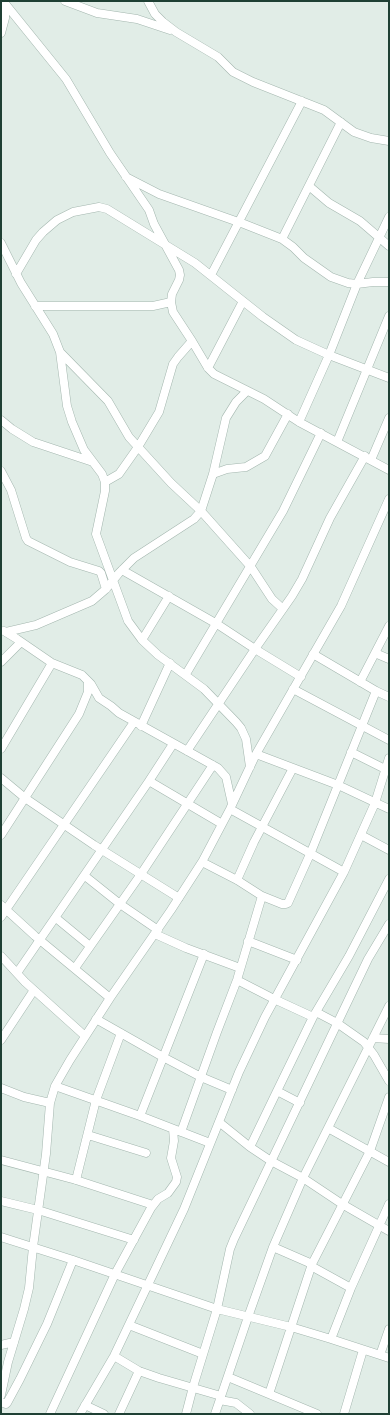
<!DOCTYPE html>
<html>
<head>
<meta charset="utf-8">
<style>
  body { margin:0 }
  #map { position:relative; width:390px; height:1415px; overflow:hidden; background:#e1ede7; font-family:"Asap Condensed",sans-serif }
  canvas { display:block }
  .frame { position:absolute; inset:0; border:2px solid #1f4034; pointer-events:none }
</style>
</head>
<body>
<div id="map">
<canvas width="390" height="1415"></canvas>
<div class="frame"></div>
</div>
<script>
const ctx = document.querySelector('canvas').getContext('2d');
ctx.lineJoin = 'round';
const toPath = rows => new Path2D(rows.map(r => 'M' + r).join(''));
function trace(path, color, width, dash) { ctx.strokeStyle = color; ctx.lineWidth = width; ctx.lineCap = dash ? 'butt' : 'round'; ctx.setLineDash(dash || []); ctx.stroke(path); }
const minor = toPath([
  [3,1,66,79,110,153,149,210,154,224,179,270,180,275,179,280,172,294,171,302,173,312,192,341,208,368,214,374,264,399,299,422,389,470],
  [65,1,97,13,137,19,170,30],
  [148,1,155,14,163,22,176,32,218,57,233,72,253,82,324,110,354,132,371,138,389,141],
  [1,33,5,18,5,2],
  [126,177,159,194,244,224,282,239,293,247,304,258,331,277,348,283,357,284,373,282,389,282],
  [309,186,329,203,360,221,389,246],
  [282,239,341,122],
  [1,243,21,283,53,334,60,352,67,406,72,422,84,450,102,474,105,482,105,491,96,534,128,621,142,640,158,655,204,689,236,722,241,728,246,739,250,767],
  [16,274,36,240,43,232,57,220,73,212,99,207,107,209,195,263,263,317,296,340,329,355,389,378],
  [211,275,302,101],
  [35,306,153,306,171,302],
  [61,353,108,401,129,437,171,483,201,511,251,567,272,599,283,609],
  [208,368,243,301],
  [1,420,12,429,33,442,93,462],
  [299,422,329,355,357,284,389,217],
  [337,442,389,316],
  [371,460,389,418],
  [1,471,11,490,26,538,28,541,70,562,99,571,101,573,106,589],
  [213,474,227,469,246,467,265,456,288,414],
  [105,482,119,474,138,447,159,412,173,364,178,357,192,341],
  [122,570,217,624,255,649,301,677],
  [4,631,17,639,52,663,82,675,91,684,99,698,111,706,119,713,218,768,226,777,232,804],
  [6,632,36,625,92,601,106,589,119,573,134,558,194,519,201,511,213,474,226,418,236,402,247,391],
  [142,640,169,596],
  [375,653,389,659],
  [313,654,376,691,389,697],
  [1,662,21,642],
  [186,674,283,511,321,433],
  [360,682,389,626],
  [293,689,389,740],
  [141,726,170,663],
  [1,749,52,663],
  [187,751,255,649,292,596,302,579,330,518,365,456],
  [351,752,385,769],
  [256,754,338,785,389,809],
  [1,778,25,798,94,845,179,898],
  [149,781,222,824],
  [230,809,344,872],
  [1,835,79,714,88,692,88,682],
  [361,835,389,850],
  [202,862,237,880,262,896,282,904,286,904,288,903,311,852,376,691],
  [85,876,120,904,158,930],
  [237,880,254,842,293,768],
  [1,905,35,936,110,998],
  [1,917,134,722],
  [56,918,90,946],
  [155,934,186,948,240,968],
  [248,941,297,960],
  [1,956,25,982,85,1036],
  [75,968,141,874,213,765],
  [17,973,149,781,173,744],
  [237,980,274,999,313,1017],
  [316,1012,337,1023,364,1042,374,1055,389,1081],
  [96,1019,163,1057,201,1077,232,1090],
  [373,1038,389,1039],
  [1,1040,34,990],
  [55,1086,140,1116,210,1143],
  [1,1088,24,1097,50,1103],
  [277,1091,313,1017,349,956,389,879],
  [140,1116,204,954],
  [219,1122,250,1147,271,1161,303,1178,342,1204,389,1231],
  [328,1128,389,1162],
  [181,1132,217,1032,237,980,262,896],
  [88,1135,146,1153],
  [250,1147,277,1091,300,1103],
  [1,1160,76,1180,153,1205],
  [76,1180,96,1100,121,1033],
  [1,1201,38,1210,134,1240],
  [1,1237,73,1260,217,1309,291,1327,331,1339,389,1358],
  [273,1247,312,1264],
  [311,1266,351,1288],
  [129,1325,203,1354],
  [331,1339,351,1288,389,1204],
  [1,1345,14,1342],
  [380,1355,389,1329],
  [114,1356,139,1371,159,1378,221,1396],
  [228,1377,317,1414],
  [269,1394,312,1264,370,1151,389,1097],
  [1,1395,8,1362,24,1309,29,1288,33,1247,46,1154,50,1103,55,1086,70,1060,110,998,171,910,202,862,230,809,256,754,341,606,389,499],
  [220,1400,236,1403,250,1414],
  [1,1402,6,1404,7,1403,20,1379,47,1324,73,1260],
  [85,1405,104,1414],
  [50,1414,115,1274,151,1208,158,1199,168,1193,176,1182,177,1177,171,1158,174,1141,173,1129],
  [80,1414,114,1356,184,1209,239,1072,265,1017,344,872,375,803,389,758],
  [119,1414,139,1371],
  [186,1414,193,1387,217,1309,230,1249,234,1239,368,959,389,924],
  [215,1414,248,1317,273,1247,303,1178,389,1006],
  [344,1414,363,1350]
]);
trace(minor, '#a3b6ae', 9);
trace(minor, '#fff', 8);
</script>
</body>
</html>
